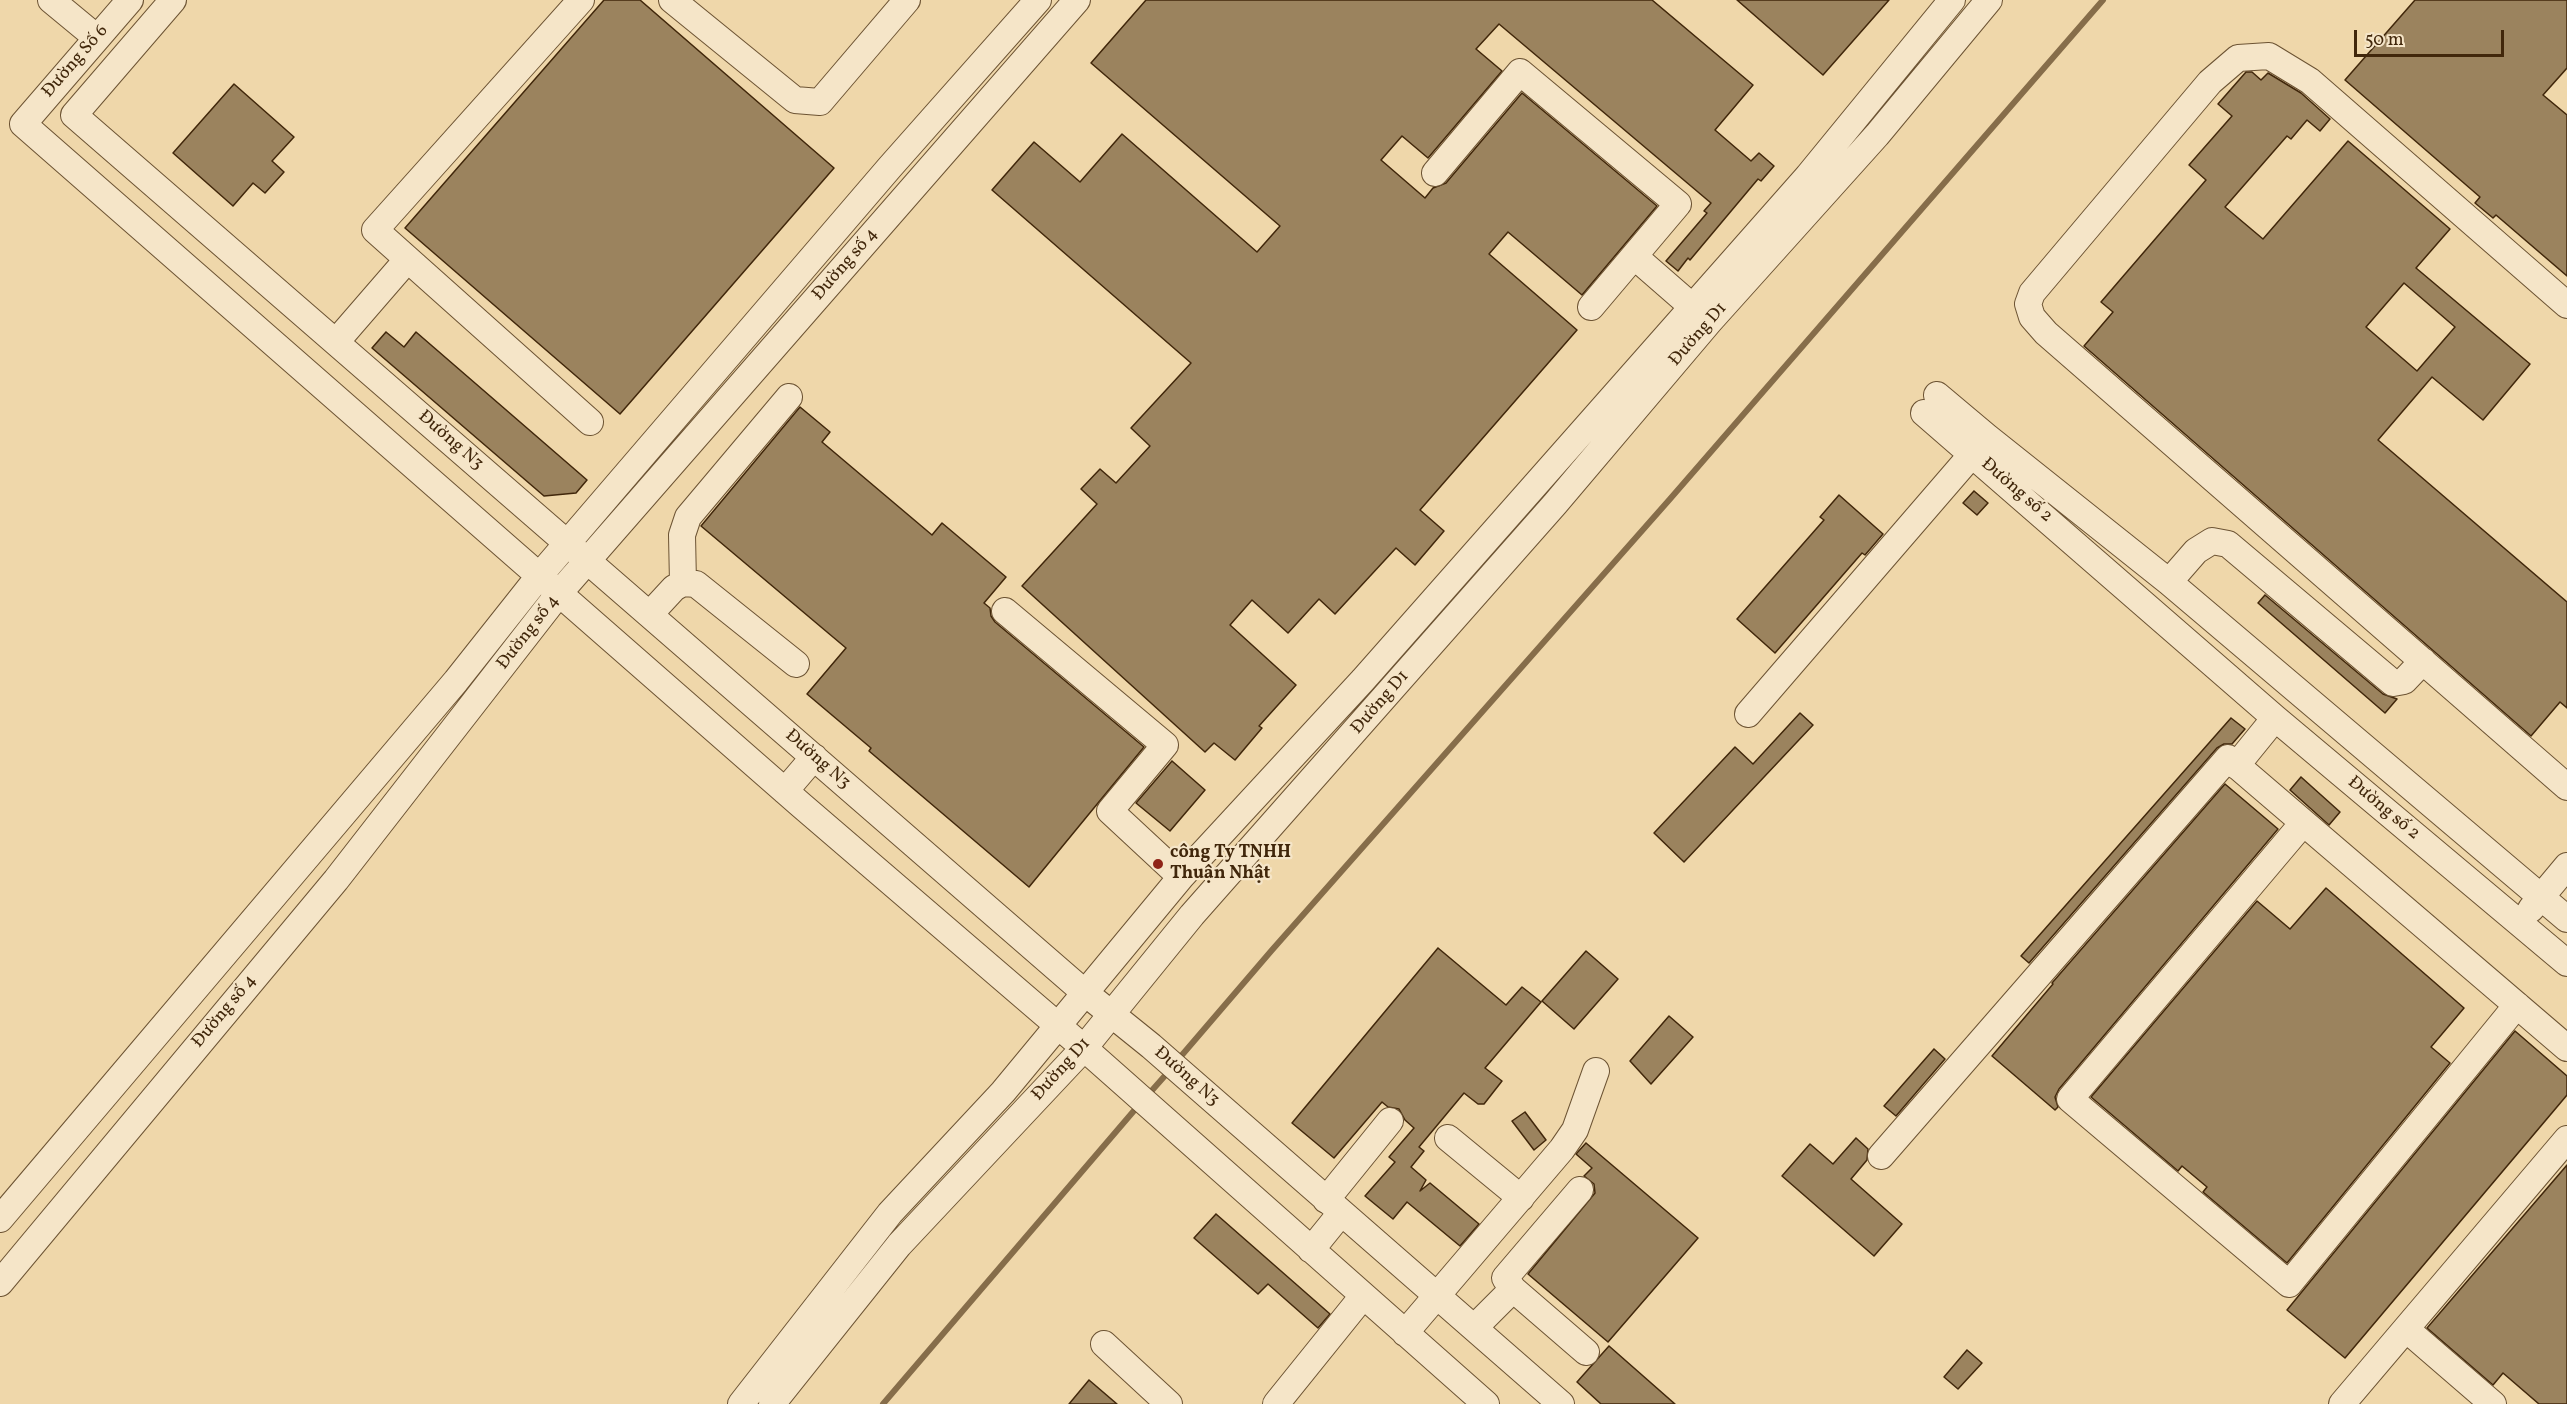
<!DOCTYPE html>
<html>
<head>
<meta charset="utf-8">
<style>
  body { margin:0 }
  #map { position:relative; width:2567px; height:1404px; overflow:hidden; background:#efd7aa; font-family:Vollkorn,serif }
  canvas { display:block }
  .scale { position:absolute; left:2354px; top:30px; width:150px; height:27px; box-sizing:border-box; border:3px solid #41270b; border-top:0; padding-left:8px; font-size:18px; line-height:21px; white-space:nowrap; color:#41270b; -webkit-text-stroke:4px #f5e5c8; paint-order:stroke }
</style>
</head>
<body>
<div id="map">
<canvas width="2567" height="1404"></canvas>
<div class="scale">50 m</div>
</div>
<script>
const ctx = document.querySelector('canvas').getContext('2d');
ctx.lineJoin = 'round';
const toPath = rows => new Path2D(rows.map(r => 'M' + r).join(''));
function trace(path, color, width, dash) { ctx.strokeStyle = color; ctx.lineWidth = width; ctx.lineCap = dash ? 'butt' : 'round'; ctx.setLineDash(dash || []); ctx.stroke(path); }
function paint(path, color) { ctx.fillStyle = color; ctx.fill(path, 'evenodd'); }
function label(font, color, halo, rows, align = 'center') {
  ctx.font = font + ' Vollkorn,serif'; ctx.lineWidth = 4.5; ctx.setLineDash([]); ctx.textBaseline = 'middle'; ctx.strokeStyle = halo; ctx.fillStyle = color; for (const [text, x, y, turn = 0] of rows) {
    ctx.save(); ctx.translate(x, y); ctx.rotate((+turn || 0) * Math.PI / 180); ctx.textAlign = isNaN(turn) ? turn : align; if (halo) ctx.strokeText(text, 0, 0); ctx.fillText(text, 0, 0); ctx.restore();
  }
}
trace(toPath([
  [1176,1062,1272,950,1670,499,2103,0],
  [1147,1096,1170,1070],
  [883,1404,1138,1106]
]), '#866d4a', 6);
const building = toPath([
  [604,0,640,0,834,168,620,414,405,228,604,0],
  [1146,0,1652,0,1753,85,1715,130,1751,161,1759,153,1774,166,1761,181,1758,179,1690,260,1688,258,1678,271,1666,261,1707,213,1704,211,1711,203,1499,24,1476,49,1502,71,1428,158,1402,136,1381,160,1425,198,1433,188,1446,183,1522,93,1657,206,1582,295,1508,232,1489,254,1577,330,1420,510,1444,531,1415,565,1396,548,1335,614,1319,599,1288,633,1252,600,1230,625,1296,685,1259,726,1262,728,1235,760,1214,743,1205,752,1022,586,1097,504,1081,489,1100,469,1116,483,1150,446,1131,428,1191,363,992,190,1034,142,1080,182,1122,134,1257,252,1280,226,1091,63,1146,0],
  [1737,0,1889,0,1823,75,1737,0],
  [2415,0,2567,0,2567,68,2543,95,2567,115,2567,276,2496,215,2493,218,2475,203,2480,197,2345,80,2415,0],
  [2246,72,2252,72,2261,80,2268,73,2301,93,2330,119,2320,131,2307,120,2291,139,2287,136,2225,207,2263,239,2348,141,2450,229,2416,268,2530,364,2483,420,2432,377,2378,440,2567,602,2567,708,2560,702,2531,736,2084,346,2113,312,2101,302,2206,180,2189,165,2232,116,2218,104,2246,72],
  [2404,283,2455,327,2417,371,2366,327,2404,283],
  [234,84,294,137,272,161,284,172,265,193,253,183,233,206,173,153,234,84],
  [386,332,404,347,416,332,587,480,576,493,544,496,372,348,386,332],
  [800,407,830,432,822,442,932,535,942,523,1006,577,984,603,990,608,991,616,995,622,1144,747,1029,887,869,751,871,748,807,694,846,648,701,526,800,407],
  [1974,491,1988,503,1977,515,1963,503,1974,491],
  [1839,495,1883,534,1865,555,1862,553,1775,653,1737,619,1824,520,1820,517,1839,495],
  [2265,595,2383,694,2397,699,2385,713,2258,603,2265,595],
  [1800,713,1813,725,1684,862,1654,833,1735,747,1753,764,1800,713],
  [2231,718,2245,729,2232,744,2224,744,2217,748,2029,963,2021,956,2231,718],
  [1172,761,1205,790,1170,831,1136,803,1172,761],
  [2301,777,2340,812,2329,825,2290,790,2301,777],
  [2225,784,2278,829,2059,1089,2055,1097,2058,1107,2055,1110,1992,1056,2053,984,2052,983,2225,784],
  [2326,888,2464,1008,2431,1047,2450,1063,2287,1263,2203,1192,2207,1187,2182,1166,2178,1171,2091,1097,2257,901,2290,929,2326,888],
  [1438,948,1506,1005,1522,987,1541,1002,1485,1068,1502,1081,1484,1104,1478,1104,1464,1093,1419,1147,1424,1151,1411,1167,1426,1180,1420,1191,1430,1183,1479,1224,1460,1246,1407,1202,1393,1219,1365,1196,1395,1162,1389,1157,1414,1128,1405,1120,1399,1109,1388,1107,1382,1102,1334,1158,1292,1123,1438,948],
  [1586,951,1618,979,1574,1029,1542,1001,1586,951],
  [1669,1016,1693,1037,1651,1084,1630,1061,1669,1016],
  [2515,1031,2567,1076,2567,1095,2345,1358,2287,1310,2515,1031],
  [1934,1049,1945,1059,1896,1116,1884,1106,1934,1049],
  [1525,1112,1546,1140,1534,1150,1512,1121,1525,1112],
  [1856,1138,1868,1149,1867,1160,1851,1179,1902,1224,1874,1256,1782,1176,1810,1144,1833,1164,1856,1138],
  [1586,1143,1698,1238,1608,1342,1528,1274,1595,1193,1594,1184,1584,1176,1592,1168,1576,1154,1586,1143],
  [2567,1165,2567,1404,2539,1404,2503,1373,2493,1385,2427,1328,2567,1165],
  [1216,1214,1330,1314,1318,1328,1268,1284,1258,1294,1194,1238,1216,1214],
  [1609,1346,1675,1404,1601,1404,1577,1382,1609,1346],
  [1967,1350,1982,1363,1958,1389,1944,1377,1967,1350],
  [1089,1380,1117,1404,1069,1404,1089,1380]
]);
paint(building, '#9b835e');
trace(building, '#41270b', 1.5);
const minor = toPath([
  [51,0,97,38],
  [581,0,375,230,590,422],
  [672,0,795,100,820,102,907,0],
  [74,115,1084,992,1151,1046,1561,1404],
  [74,115,173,0],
  [23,124,801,805,1084,1048,1486,1404],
  [23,124,130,0],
  [1435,173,1520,72,1678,204,1591,307],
  [1634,256,1704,317],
  [2567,305,2310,81,2269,56,2238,58,2210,82,2032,293,2028,304,2032,317,2046,333,2567,787],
  [336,342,407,260],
  [1937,395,1987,437],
  [1924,413,2275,718,2567,963],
  [2169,582,2196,551,2212,541,2228,544,2393,683,2404,681,2423,661],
  [683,583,682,535,688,517,789,397],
  [1005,611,1165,745,1110,811,1181,877],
  [650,614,674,588,683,583,696,584,796,664],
  [1748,714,1987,437,2169,582,2567,919],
  [2236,766,2275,718],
  [785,791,814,757],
  [2303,823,2070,1099,2289,1284,2517,1005],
  [2531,909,2567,866],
  [1448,1138,1521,1198],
  [1881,1156,2228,758,2567,1048],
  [1580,1190,1505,1278,1513,1289,1586,1352],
  [1326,1200,1390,1121],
  [0,1219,456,681,540,575,890,167,1038,0],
  [1311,1250,1341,1213],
  [0,1283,336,880,560,592,1077,0],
  [1474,1328,1513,1289],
  [2406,1329,2493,1404],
  [1405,1333,1562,1149,1575,1130,1596,1071],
  [1104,1344,1169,1404],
  [741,1404,890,1213,1003,1092,1181,877,1363,680,1808,176,1952,0],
  [772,1404,899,1245,1084,1048,1192,915,1555,504,1709,322,1877,135,1989,0],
  [1276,1404,1363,1296],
  [2342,1404,2567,1139]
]);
trace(minor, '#6c5333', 28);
trace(minor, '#f5e5c8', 26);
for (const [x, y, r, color] of [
  [1158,864,6,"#8f2418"]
]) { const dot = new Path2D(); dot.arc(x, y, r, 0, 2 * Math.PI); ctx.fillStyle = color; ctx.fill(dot); trace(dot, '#f5e5c8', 2); }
label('18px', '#41270b', '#f5e5c8', [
  ["Đường Số 6",76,62,-49],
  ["Đường số 4",846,265,-49],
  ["Đường D1",1699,335,-49],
  ["Đường N3",450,441,41],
  ["Đường số 2",2016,491,41],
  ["Đường số 4",529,633,-52],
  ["Đường D1",1381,703,-49],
  ["Đường N3",817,760,41],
  ["Đường số 2",2383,809,40],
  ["Đường số 4",225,1012,-50],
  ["Đường D1",1062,1070,-48],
  ["Đường N3",1186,1077,41]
]);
label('bold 18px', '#41270b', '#f5e5c8', [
  ["công Ty TNHH",1170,854],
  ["Thuận Nhật",1170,875]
], 'left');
</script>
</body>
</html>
